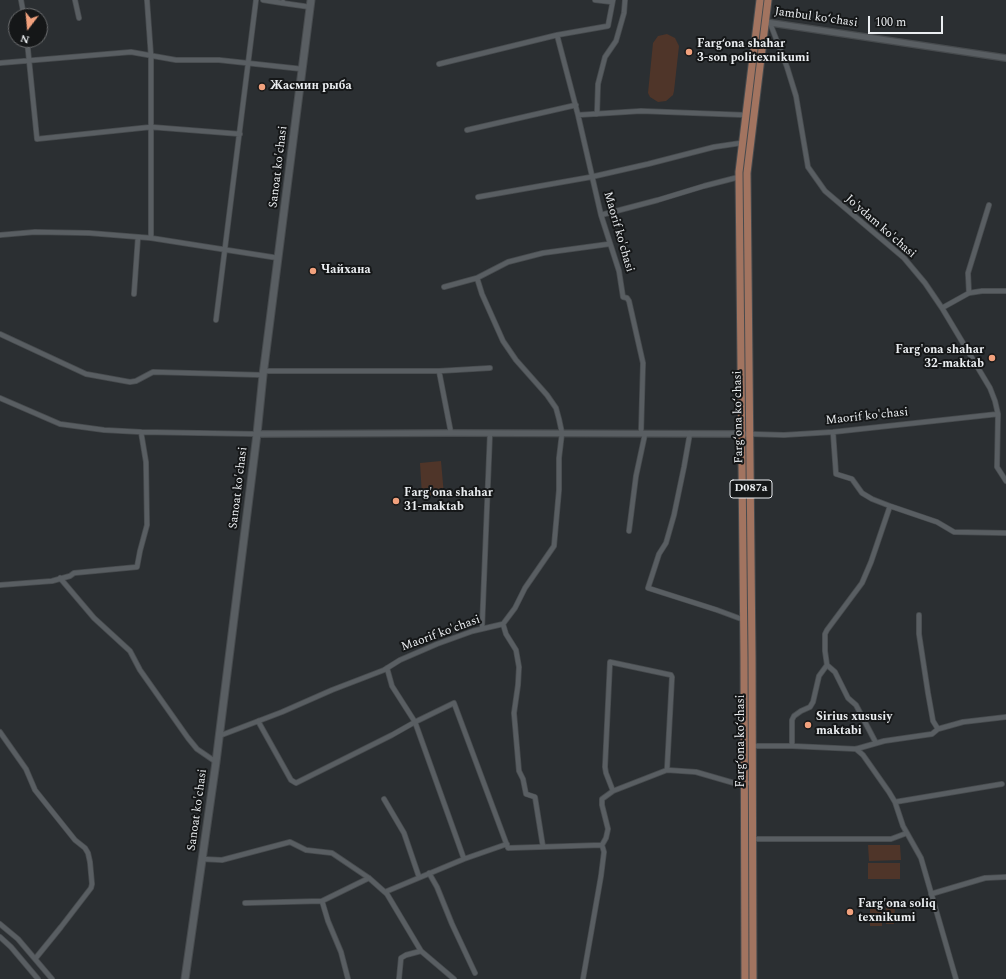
<!DOCTYPE html>
<html>
<head>
<meta charset="utf-8">
<style>
  body { margin:0 }
  #map { position:relative; width:1006px; height:979px; overflow:hidden; background:#2b2f32; font-family:Spectral,serif }
  canvas { display:block }
  .north { position:absolute; left:8px; top:8px; width:40px; height:40px; box-sizing:border-box; background:#151718; border:1px solid #6b6d6f; border-radius:50%; rotate:196deg; font-size:11px; font-weight:700; line-height:16px; text-align:center; color:#ebeef1 }
  .north::after { content:''; display:block; margin:auto; width:14px; height:18px; background:#f1a17d; clip-path:polygon(50% 0,100% 100%,50% 72%,0 100%) }
  .scale { position:absolute; left:868px; top:16px; width:75px; height:18px; box-sizing:border-box; border:2px solid #ebeef1; border-top:0; padding-left:5px; font-size:12px; line-height:14px; white-space:nowrap; color:#ebeef1; -webkit-text-stroke:3px #151718; paint-order:stroke }
</style>
</head>
<body>
<div id="map">
<canvas width="1006" height="979"></canvas>
<div class="north">N</div>
<div class="scale">100 m</div>
</div>
<script>
const ctx = document.querySelector('canvas').getContext('2d');
ctx.lineJoin = 'round';
function paint(path, color) { ctx.fillStyle = color; ctx.fill(path, 'evenodd'); }
const toPath = rows => new Path2D(rows.map(r => 'M' + r).join(''));
function trace(path, color, width, dash) { ctx.strokeStyle = color; ctx.lineWidth = width; ctx.lineCap = dash ? 'butt' : 'round'; ctx.setLineDash(dash || []); ctx.stroke(path); }
function label(font, color, halo, rows, align = 'center') {
  ctx.font = font + ' Spectral,serif'; ctx.lineWidth = 4; ctx.setLineDash([]); ctx.textBaseline = 'middle'; ctx.strokeStyle = halo; ctx.fillStyle = color; for (const [text, x, y, turn = 0] of rows) {
    ctx.save(); ctx.translate(x, y); ctx.rotate((+turn || 0) * Math.PI / 180); ctx.textAlign = isNaN(turn) ? turn : align; if (halo) ctx.strokeText(text, 0, 0); ctx.fillText(text, 0, 0); ctx.restore();
  }
}
paint(toPath([
  [667,34,675,38,679,46,674,91,673,95,666,101,658,102,650,97,648,93,653,43,658,36],
  [441,461,444,495,422,496,420,463],
  [868,845,900,845,901,860,869,861],
  [868,863,900,863,900,879,868,879],
  [870,906,882,906,882,926,870,926],
  [886,907,895,907,894,924,886,924]
]), '#4f3529');
const minor = toPath([
  [21,0,24,16],
  [75,0,79,18],
  [147,0,151,56,151,238],
  [263,0,282,3,283,2],
  [595,0,612,2],
  [282,3,310,7],
  [770,23,787,67,796,96,808,167,825,191,904,258,925,283,942,308,990,388,995,401,998,414,997,467,1006,481],
  [557,35,578,115,601,215,619,271,623,297,627,298,629,301,643,363,641,434],
  [27,40,37,139,151,127,240,134],
  [0,63,131,52,176,60,219,60,302,69],
  [439,64,557,35,608,26,613,0],
  [597,114,598,84,605,57,616,41,624,13,625,0],
  [578,115,641,111,745,115],
  [467,130,576,105],
  [478,197,591,177,648,164,714,147,741,143],
  [601,215,658,200,704,186,739,177],
  [0,235,35,232,89,233,151,238,278,258],
  [444,287,477,278,508,262,543,253,609,244],
  [969,293,968,273,989,205],
  [134,294,138,237],
  [942,308,969,293,982,291,1006,291],
  [216,320,256,0],
  [0,334,86,374,130,382,136,381,153,372,263,375],
  [264,371,439,371,490,368],
  [439,371,451,433],
  [0,398,60,424,104,430,141,432,257,434],
  [833,432,836,474,852,479,862,493,872,499,890,506],
  [690,433,684,467,674,515,666,543,659,554,648,588,717,610,744,620],
  [750,434,784,435,833,432,998,414],
  [629,531,636,476,645,434],
  [60,578,94,618,130,651,140,670,188,738,197,749,216,762],
  [0,585,52,581,70,576,74,573,137,567,140,551,147,525,146,462,141,432],
  [919,615,919,634,928,693,933,721,938,729],
  [503,624,506,634,516,650,519,667,518,685,514,713,519,771,523,779,526,794,535,797,543,847],
  [482,629,490,433],
  [387,668,392,686,415,722,464,859,507,844],
  [258,721,291,780,296,783,392,735,415,722,454,703,508,848,602,845,606,838,608,829,602,805,602,799,613,791],
  [0,732,26,769,35,790,75,840,85,848,88,853,90,862,92,884,91,888,61,927,35,959],
  [219,736,282,712,332,690,384,670,400,660,437,644,473,631,503,624,515,608,525,588,554,546,559,490,559,458,562,433,559,419,556,408,547,395,516,360,503,341,482,294,477,278],
  [876,743,856,705,848,698,835,672,827,665,825,651,825,634,827,630,862,583,871,562,890,506,937,522,954,532,1006,533],
  [753,746,792,746,856,749,884,741,932,734,938,729,963,722,1006,717],
  [792,746,792,720,794,716,801,711,810,707,813,702,819,676,827,665],
  [856,749,863,755,889,792,895,802,903,826,921,858,956,979],
  [667,770,672,677,671,675,610,662,605,767,606,773,613,791,667,770,696,772,734,783,753,783],
  [384,799,404,833,419,877],
  [895,802,1002,784],
  [753,839,891,839,907,833],
  [202,859,222,860,290,842,306,850,332,853,369,878,387,894,421,951,406,955,401,958,399,979],
  [429,873,437,887,452,924,475,973],
  [385,892,464,859],
  [931,894,985,878,1006,877],
  [322,901,328,921,341,952,348,979],
  [245,903,322,901,369,878],
  [0,924,18,939,52,979],
  [0,937,11,947,38,979],
  [421,951,454,979],
  [583,979,601,876,604,852,602,845]
]);
const tertiary = toPath([
  [765,22,1006,58],
  [257,434,451,433,745,434]
]);
const secondary = toPath([
  [185,979,216,762,257,434,263,375,311,0]
]);
const primary = toPath([
  [745,979,744,657,739,172,760,0],
  [753,979,752,657,747,173,768,0]
]);
trace(minor, '#474b4e', 6);
trace(tertiary, '#474b4e', 8);
trace(secondary, '#474b4e', 9);
trace(primary, '#474b4e', 9);
trace(minor, '#595e62', 4.5);
trace(tertiary, '#595e62', 5.5);
trace(secondary, '#595e62', 7);
trace(primary, '#a27460', 7);
for (const [x, y, r, color] of [
  [689,52,4,"#f1a17d"],
  [262,87,4,"#f1a17d"],
  [313,271,4,"#f1a17d"],
  [992,358,4,"#f1a17d"],
  [396,501,4,"#f1a17d"],
  [808,725,4,"#f1a17d"],
  [850,912,4,"#f1a17d"]
]) { const dot = new Path2D(); dot.arc(x, y, r, 0, 2 * Math.PI); ctx.fillStyle = color; ctx.fill(dot); trace(dot, '#151718', 1.5); }
for (const [x, y, w] of [
  [751,489,42]
]) { const box = new Path2D(); box.roundRect(x - w / 2, y - 9, w, 18, 3); ctx.fillStyle = '#151718'; ctx.fill(box); trace(box, '#ebeef1', 1); }
label('bold 11px', '#ebeef1', null, [
  ["D087a",751,489]
]);
label('12px', '#ebeef1', '#151718', [
  ["Jambul koʻchasi",816,18,8],
  ["Sanoat ko'chasi",279,167,-83],
  ["Jo'ydam ko'chasi",880,227,41],
  ["Maorif ko'chasi",618,232,74],
  ["Fargʻona koʻchasi",739,417,-91],
  ["Maorif ko'chasi",867,417,-6],
  ["Sanoat ko'chasi",239,488,-83],
  ["Maorif ko'chasi",441,634,-20],
  ["Fargʻona koʻchasi",742,741,-90],
  ["Sanoat ko'chasi",198,810,-82]
]);
label('bold 12px', '#ebeef1', '#151718', [
  ["Farg‘ona shahar",697,45],
  ["3-son politexnikumi",697,59],
  ["Жасмин рыба",270,87],
  ["Чайхана",321,271],
  ["Farg'ona shahar",984,351,"right"],
  ["32-maktab",984,365,"right"],
  ["Farg'ona shahar",404,494],
  ["31-maktab",404,508],
  ["Sirius xususiy",816,718],
  ["maktabi",816,732],
  ["Farg'ona soliq",858,905],
  ["texnikumi",858,919]
], 'left');
</script>
</body>
</html>
